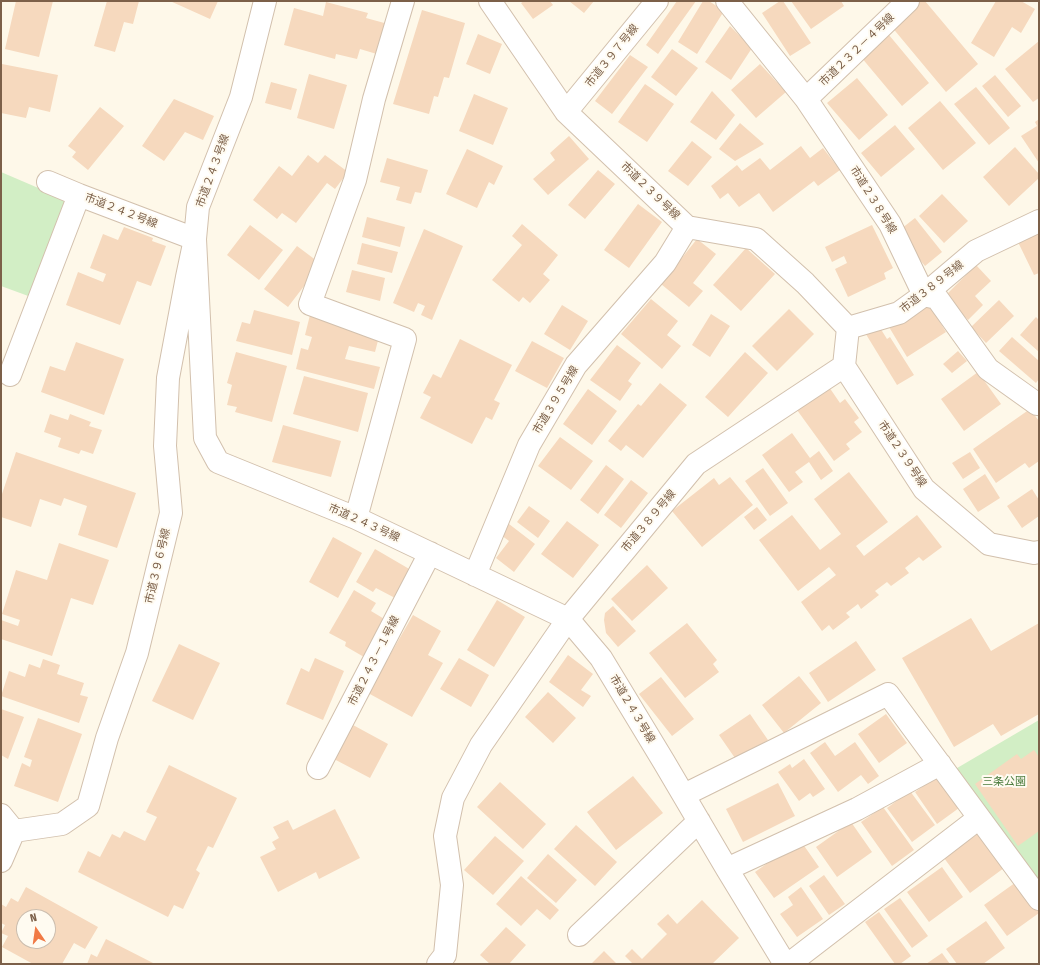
<!DOCTYPE html>
<html>
<head>
<meta charset="utf-8">
<style>
  body { margin:0 }
  #map { position:relative; width:1040px; height:965px; overflow:hidden; background:#fef8e9; font-family:"Fira Sans Condensed",sans-serif }
  canvas { display:block }
  .frame { position:absolute; inset:0; border:2px solid #7c6049; pointer-events:none }
  .north { position:absolute; left:16px; top:909px; width:40px; height:40px; box-sizing:border-box; background:#fffbf1; border:1px solid #cbbdae; border-radius:50%; rotate:347deg; font-size:11px; font-weight:700; line-height:16px; text-align:center; color:#7c6049 }
  .north::after { content:''; display:block; margin:auto; width:14px; height:18px; background:#f17a45; clip-path:polygon(50% 0,100% 100%,50% 72%,0 100%) }
</style>
</head>
<body>
<div id="map">
<canvas width="1040" height="965"></canvas>
<div class="frame"></div>
<div class="north">N</div>
</div>
<script>
const ctx = document.querySelector('canvas').getContext('2d');
ctx.lineJoin = 'round';
function paint(path, color) { ctx.fillStyle = color; ctx.fill(path, 'evenodd'); }
const toPath = rows => new Path2D(rows.map(r => 'M' + r).join(''));
function trace(path, color, width, dash) { ctx.strokeStyle = color; ctx.lineWidth = width; ctx.lineCap = dash ? 'butt' : 'round'; ctx.setLineDash(dash || []); ctx.stroke(path); }
function label(font, color, halo, rows, align = 'center') {
  ctx.font = font + ' "Fira Sans Condensed","Noto Sans JP",sans-serif'; ctx.lineWidth = 4; ctx.setLineDash([]); ctx.textBaseline = 'middle'; ctx.strokeStyle = halo; ctx.fillStyle = color; for (const [text, x, y, turn = 0] of rows) {
    ctx.save(); ctx.translate(x, y); ctx.rotate((+turn || 0) * Math.PI / 180); ctx.textAlign = isNaN(turn) ? turn : align; if (halo) ctx.strokeText(text, 0, 0); ctx.fillText(text, 0, 0); ctx.restore();
  }
}
paint(toPath([
  [1,172,71,202,31,297,1,286],
  [1039,720,1039,887,952,771]
]), '#d2eec5');
paint(toPath([
  [16,1,53,1,39,57,5,49],
  [107,1,139,1,133,24,124,22,115,52,94,46],
  [170,1,218,1,210,19],
  [524,1,550,1,553,5,533,19,521,3],
  [569,1,594,1,584,13],
  [677,1,696,1,658,54,646,45],
  [703,1,709,1,724,11,697,54,678,42],
  [780,1,783,1,811,43,790,56,762,13],
  [791,1,841,1,844,6,811,29],
  [921,1,925,1,978,64,946,92,891,26],
  [996,1,1021,1,1035,9,1021,33,1012,27,994,57,971,43],
  [326,2,368,13,366,18,388,24,380,55,360,49,357,59,336,54,335,59,284,45,294,8,323,16],
  [422,10,465,23,449,78,444,77,438,97,434,96,429,114,393,104],
  [730,26,752,48,731,80,705,62],
  [478,34,502,44,490,74,466,64],
  [889,35,929,83,902,106,861,57],
  [1039,41,1039,98,1033,102,1005,69],
  [672,49,698,68,676,96,651,77],
  [630,55,648,67,612,114,595,101],
  [2,64,58,75,50,112,29,107,26,118,1,113,2,101,1,101,1,68],
  [760,64,786,92,756,118,731,90],
  [309,74,347,85,334,129,297,118],
  [995,75,1021,106,1008,117,982,86],
  [857,78,888,115,859,140,827,103],
  [271,82,297,89,291,110,265,103],
  [645,84,674,104,647,142,618,122],
  [976,87,1010,128,989,145,954,104],
  [712,91,735,115,716,140,690,122],
  [474,94,508,108,493,145,459,131],
  [174,99,214,116,203,140,185,132,164,161,142,146],
  [940,101,976,143,943,170,908,128],
  [100,107,124,126,88,170,72,157,76,152,68,146],
  [1039,119,1039,163,1021,136,1037,126,1035,122],
  [740,123,764,144,735,161,719,149],
  [895,125,915,149,881,177,861,153],
  [569,136,589,159,548,195,533,179,555,160,550,153],
  [692,141,712,157,688,186,668,171],
  [801,146,810,158,823,148,840,170,818,186,814,181,773,212,759,193,739,207,728,193,720,199,711,186,737,165,742,171,760,158,770,170],
  [1015,147,1039,174,1039,178,1009,206,983,177],
  [467,149,503,166,494,185,489,182,477,208,446,194],
  [308,155,318,163,325,155,348,172,335,189,327,183,296,223,282,213,277,219,253,200,279,166,292,176],
  [387,158,428,170,421,193,415,192,411,204,396,200,400,187,380,182],
  [598,170,615,184,585,219,568,205],
  [942,194,968,221,944,243,919,216],
  [638,204,662,222,629,268,604,250],
  [367,217,405,227,400,247,362,237],
  [915,218,942,252,925,266,897,232],
  [522,224,558,255,543,274,550,280,530,303,523,297,519,302,492,280,522,245,512,236],
  [250,225,283,250,259,280,227,255],
  [872,225,893,268,884,273,886,279,848,297,835,269,847,263,844,256,832,262,825,247],
  [124,227,153,238,152,241,166,246,151,286,137,281,120,325,66,305,78,272,103,282,106,274,90,268,103,234,118,240],
  [424,229,463,246,432,320,421,315,425,306,418,303,414,312,393,303],
  [1039,232,1039,273,1034,275,1018,242],
  [697,239,716,254,693,283,703,291,689,307,661,284],
  [362,243,398,252,392,273,357,264],
  [297,246,321,264,288,307,264,289],
  [746,248,775,274,741,311,713,285],
  [976,265,991,281,975,296,983,305,968,320,945,296],
  [352,270,385,278,380,301,346,292],
  [651,299,678,321,667,335,681,346,662,369,621,334],
  [999,300,1014,316,986,343,971,327],
  [928,303,946,332,907,357,889,327],
  [562,305,588,321,570,350,544,334],
  [789,309,814,334,777,371,752,346],
  [254,310,300,322,292,355,236,341,242,322,250,324],
  [711,314,730,326,710,357,692,345],
  [310,315,380,333,375,352,349,346,345,359,380,367,374,389,296,369,301,348,308,350,312,337,305,335],
  [1036,317,1039,320,1039,352,1020,335],
  [877,323,887,339,890,337,914,375,897,385,864,331],
  [1012,337,1039,361,1039,379,1036,383,999,351],
  [460,339,512,365,494,400,500,403,492,420,486,417,472,444,420,418,431,397,423,393,433,374,441,378],
  [532,341,564,358,547,388,515,371],
  [76,342,124,359,104,415,41,392,50,366,65,371],
  [617,345,641,363,628,381,632,384,620,401,590,380],
  [958,351,967,361,952,373,943,364],
  [236,352,287,366,272,422,235,412,237,407,227,405,232,385,227,383],
  [745,352,768,373,728,417,705,397],
  [978,372,1001,404,964,431,941,399],
  [304,376,368,393,358,432,293,414],
  [660,383,687,405,643,458,626,445,621,451,608,441,638,404,641,406],
  [829,387,840,403,845,399,859,418,854,422,862,432,846,444,850,449,834,461,797,410],
  [588,389,617,411,592,445,563,424],
  [1030,409,1039,421,1039,461,1029,468,1025,463,996,483,973,449],
  [50,414,68,420,70,414,91,422,89,426,102,430,93,454,81,450,79,454,58,447,61,438,44,432],
  [283,425,341,441,331,477,272,462],
  [792,433,810,458,819,451,833,471,821,480,809,462,795,472,803,482,789,492,762,455],
  [560,437,593,461,571,490,538,466],
  [16,452,136,493,117,548,78,535,87,506,64,498,61,506,40,499,31,527,1,517,1,497],
  [970,452,980,468,963,479,952,463],
  [606,465,624,479,598,514,580,500],
  [763,468,788,503,770,516,745,481],
  [849,472,888,522,856,546,864,556,917,515,942,547,923,561,919,557,905,568,909,573,891,586,887,582,875,591,879,595,861,609,858,604,846,613,850,617,833,630,829,625,822,631,801,602,836,575,829,567,798,591,759,540,792,515,820,550,841,534,814,499],
  [985,474,1000,498,978,512,963,489],
  [730,477,753,505,702,547,672,511,714,478,719,485],
  [631,480,648,493,621,528,604,515],
  [1032,489,1039,500,1039,516,1022,528,1007,506],
  [529,506,550,521,538,538,517,522],
  [757,507,767,520,754,530,744,517],
  [567,521,599,545,573,578,541,554],
  [509,524,535,544,514,572,496,558,509,541,501,535],
  [333,537,362,553,338,598,309,582],
  [59,543,109,560,93,605,71,598,52,656,1,639,1,620,18,626,20,620,2,614,16,570,47,580],
  [375,549,411,570,395,598,376,588,373,592,356,582],
  [647,565,668,588,632,621,611,599],
  [354,590,376,603,371,611,386,620,364,657,345,646,346,642,329,633],
  [497,600,525,617,494,667,467,650],
  [613,606,636,631,618,647,606,633,604,620,605,613],
  [413,615,441,631,428,655,443,663,412,717,368,693],
  [971,618,991,651,1039,623,1039,714,1001,736,993,724,954,747,902,658],
  [687,623,717,660,713,664,719,672,685,698,649,653],
  [856,641,876,670,828,702,809,673],
  [179,644,220,663,193,720,152,701],
  [568,655,593,674,581,690,591,696,583,707,549,682],
  [315,658,344,671,323,720,286,704,301,668,309,672],
  [459,658,489,675,471,707,440,689],
  [43,659,60,665,57,674,84,683,80,695,88,697,79,723,1,696,9,671,25,677,29,664,40,668],
  [799,676,821,703,784,733,762,705],
  [661,677,694,719,672,736,639,694],
  [548,692,576,718,553,743,525,717],
  [1,709,24,717,8,759,1,755],
  [750,714,768,740,737,761,719,735],
  [886,714,907,743,879,763,858,734],
  [38,718,82,734,58,802,14,786,22,763,30,767,32,760,24,757],
  [353,725,388,744,370,778,334,759],
  [825,742,835,756,855,742,879,776,868,784,861,775,838,792,810,753],
  [1034,750,1039,757,1039,831,1018,846,975,784,1017,754,1021,759],
  [804,759,825,789,813,797,810,793,799,801,778,772,790,764,792,768],
  [169,765,237,798,213,848,208,846,196,870,200,873,183,909,174,905,168,917,78,872,88,851,100,857,112,834,120,838,124,831,145,841,157,817,146,812],
  [633,776,663,813,616,850,587,812],
  [936,777,959,808,937,824,915,792],
  [500,782,546,824,523,849,477,807],
  [778,783,795,816,743,842,726,809],
  [910,791,935,825,912,842,887,808],
  [883,807,914,850,892,866,861,822],
  [335,809,360,858,319,879,316,872,278,892,260,857,276,849,272,842,279,838,273,827,288,820,293,830],
  [851,822,872,852,837,877,816,847],
  [576,825,617,862,595,886,554,849],
  [979,833,1004,868,970,893,944,858],
  [495,836,524,861,493,895,464,870],
  [800,840,819,867,774,898,755,872],
  [548,854,577,880,556,903,527,878],
  [942,867,963,897,929,922,907,892],
  [824,875,845,904,829,915,809,886],
  [521,876,559,910,550,920,537,909,521,926,496,904],
  [1019,880,1039,908,1039,913,1007,936,984,905],
  [26,887,98,927,85,949,74,943,62,964,33,964,2,947,8,936,1,933,5,925,1,923,1,904,6,907,11,898,18,902],
  [24,917,48,917,48,941,24,941],
  [801,887,823,919,797,937,780,914,793,905,788,897],
  [900,898,928,936,912,948,884,909],
  [702,900,739,938,712,964,633,964,625,956,632,949,642,959,667,934,657,924,668,914,677,924],
  [879,912,911,956,900,964,895,964,865,922],
  [986,921,1005,948,983,964,957,964,946,949],
  [506,927,526,945,509,964,490,964,480,955],
  [106,939,155,964,87,964,91,954,97,957],
  [604,951,617,964,591,964],
  [942,953,950,964,926,964]
]), '#f6d9be');
const street = toPath([
  [265,1,241,97,198,207,195,239,205,438,218,462,356,518,568,619,601,658,664,762,727,869,785,964],
  [490,1,566,112,687,227,756,239,805,283,848,328],
  [727,1,806,99,890,224,924,295,937,298,988,369,1037,404,1039,402],
  [806,99,908,1],
  [566,112,657,1],
  [844,366,924,489,989,544,1034,553,1039,552],
  [10,375,79,195],
  [356,518,405,339,310,304,355,180,374,99,403,1],
  [475,575,529,445,576,365,665,263,687,227],
  [318,768,430,553],
  [684,795,888,694,1039,899],
  [1,815,14,831,1,861],
  [14,831,62,824,88,806,107,738,137,653,171,513,165,446,168,378,187,277,195,239,79,195,48,182],
  [727,869,857,809,940,764],
  [579,935,699,821],
  [438,964,445,955,452,885,445,836,453,798,481,745,568,619,696,464,844,366,848,328,899,313,924,295,976,251,1039,221],
  [789,964,979,818]
]);
trace(street, '#d2c0ad', 24);
trace(street, '#fff', 22);
label('11px', '#7c6049', '#fffbf1', [
  ["市道２３２－４号線",857,50,-44],
  ["市道３９７号線",612,56,-51],
  ["市道２４３号線",213,171,-70],
  ["市道２３９号線",650,191,44],
  ["市道２３８号線",873,200,58],
  ["市道２４２号線",121,211,21],
  ["市道３８９号線",932,287,-38],
  ["市道３９５号線",556,400,-59],
  ["市道２３９号線",902,454,56],
  ["市道３８９号線",649,521,-50],
  ["市道２４３号線",364,523,24],
  ["市道３９６号線",158,566,-77],
  ["市道２４３－１号線",374,661,-63],
  ["市道２４３号線",632,709,59]
]);
label('11px', '#4b7c3d', '#fffbf1', [
  ["三条公園",1004,782]
]);
</script>
</body>
</html>
